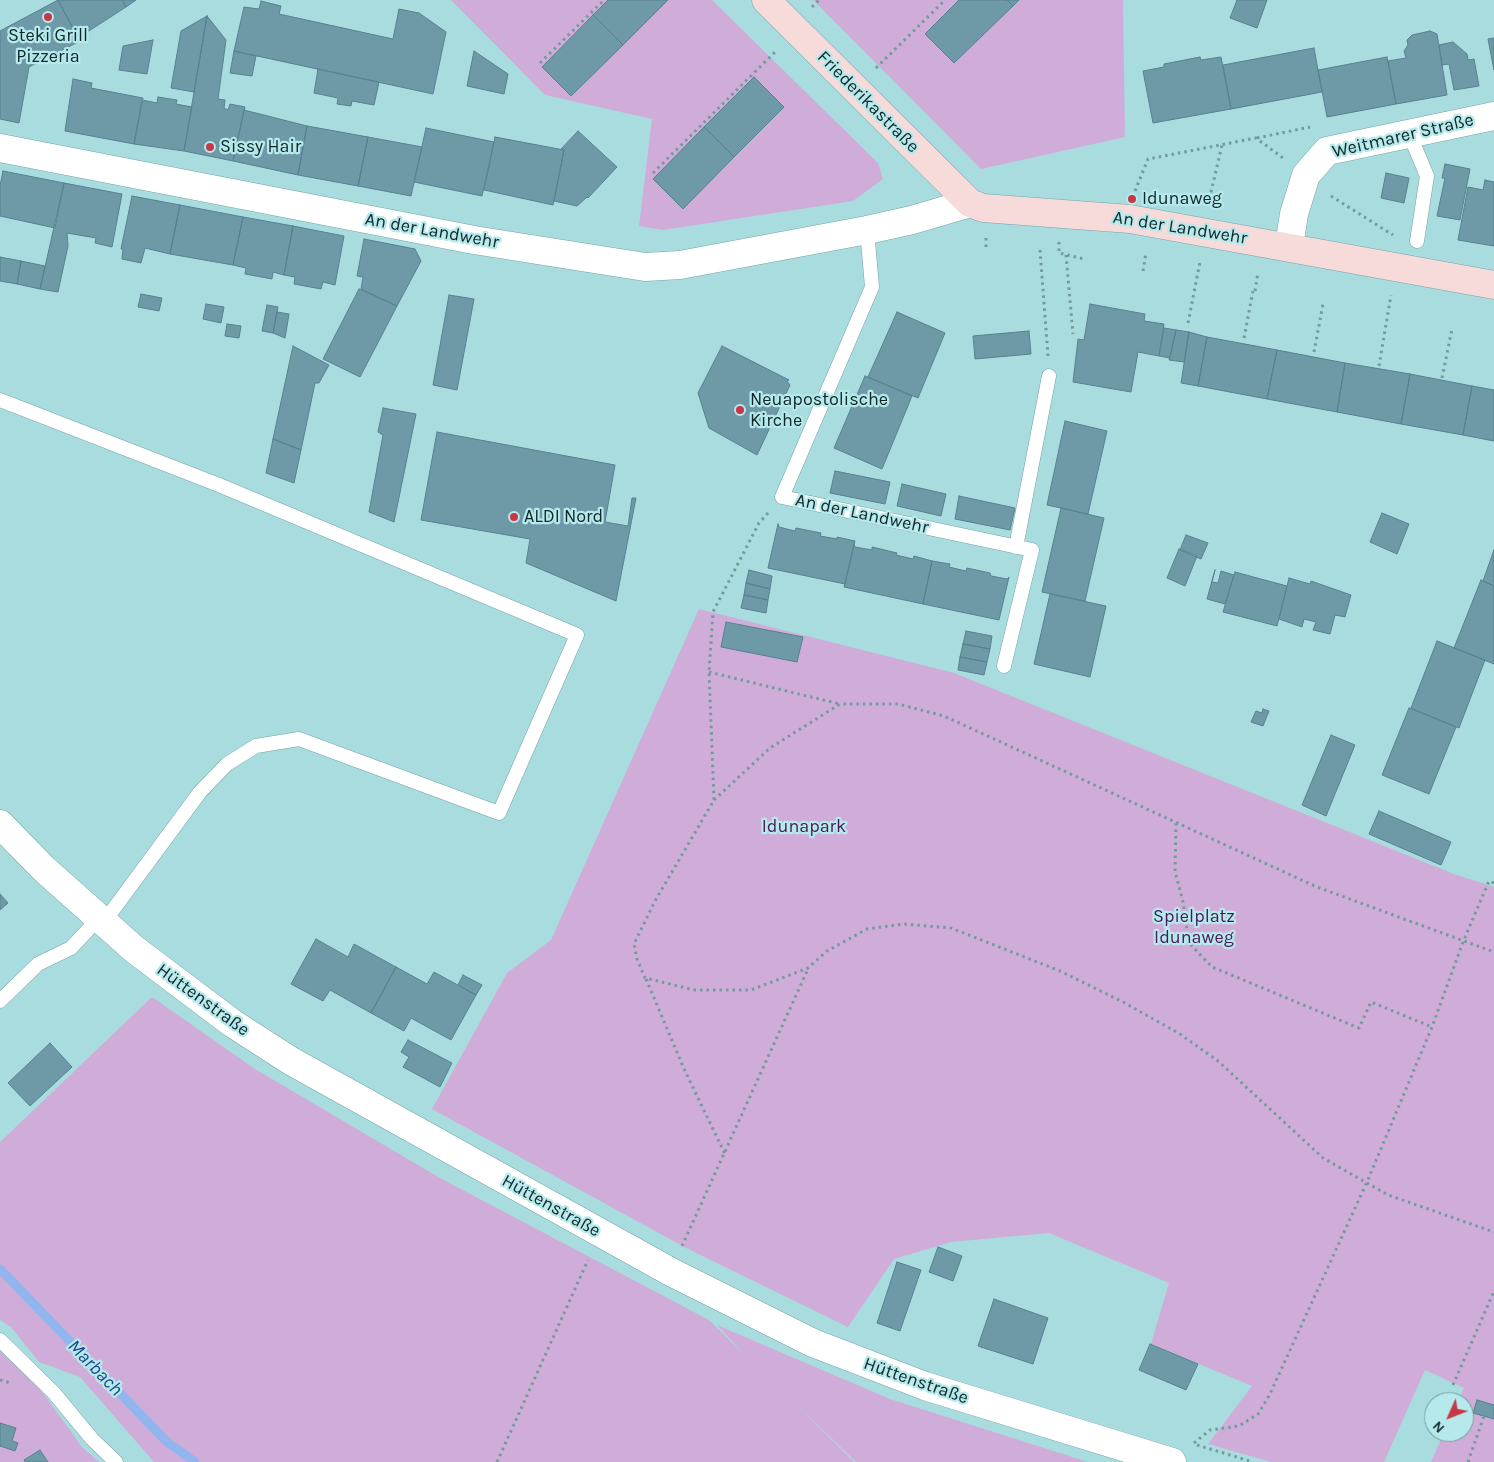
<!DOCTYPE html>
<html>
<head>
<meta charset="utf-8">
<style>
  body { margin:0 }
  #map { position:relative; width:1494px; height:1462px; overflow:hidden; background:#a9dcde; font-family:Karla,sans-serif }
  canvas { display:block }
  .north { position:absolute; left:1424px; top:1392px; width:50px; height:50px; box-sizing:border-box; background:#b6e9eb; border:1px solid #749b9d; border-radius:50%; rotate:226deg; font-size:14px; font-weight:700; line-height:20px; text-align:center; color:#122727 }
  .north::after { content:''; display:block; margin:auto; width:18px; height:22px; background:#c73747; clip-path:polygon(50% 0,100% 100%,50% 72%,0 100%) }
</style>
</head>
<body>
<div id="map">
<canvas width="1494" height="1462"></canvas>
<div class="north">N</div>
</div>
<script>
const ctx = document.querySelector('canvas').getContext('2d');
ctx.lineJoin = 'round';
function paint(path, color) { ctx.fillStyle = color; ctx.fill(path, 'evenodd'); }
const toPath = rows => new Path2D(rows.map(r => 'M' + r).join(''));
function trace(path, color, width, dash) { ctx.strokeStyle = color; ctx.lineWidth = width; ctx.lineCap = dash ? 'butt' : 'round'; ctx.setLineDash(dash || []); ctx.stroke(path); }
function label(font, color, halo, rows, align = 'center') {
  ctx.font = font + ' Karla,sans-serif'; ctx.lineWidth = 4.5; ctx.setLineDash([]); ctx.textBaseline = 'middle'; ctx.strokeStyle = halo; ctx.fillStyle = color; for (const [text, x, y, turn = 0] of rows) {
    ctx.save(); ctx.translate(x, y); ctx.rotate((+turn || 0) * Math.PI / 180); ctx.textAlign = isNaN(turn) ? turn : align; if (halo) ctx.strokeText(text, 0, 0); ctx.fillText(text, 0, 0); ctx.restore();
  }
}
paint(toPath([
  [451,0,712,0,878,163,883,179,853,201,663,230,639,226,652,119,545,95],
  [813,0,1123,0,1125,137,981,169],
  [699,609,954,673,1454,874,1494,887,1494,1462,1431,1462,1444,1432,1464,1432,1464,1402,1457,1402,1464,1388,1425,1370,1384,1462,1271,1462,1208,1444,1252,1386,1151,1344,1169,1283,1049,1233,951,1242,894,1259,848,1327,688,1249,432,1109,507,973,551,940],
  [152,997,255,1069,440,1178,709,1320,743,1353,717,1325,890,1399,1088,1462,856,1462,798,1406,854,1462,154,1462,80,1377,39,1362,11,1327,0,1320,0,1142],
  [0,1351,40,1389,82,1447,99,1462,0,1462]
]), '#d0add9');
trace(toPath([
  [0,1269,167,1442,195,1462]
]), '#91b6ef', 9);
const building = toPath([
  [58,0,122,0,126,7,78,38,58,0],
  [58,0,78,38,78,42,29,67,19,123,0,119,0,31,58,0],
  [122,0,136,0,126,7,122,0],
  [608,0,668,0,623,45,593,15,608,0],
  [959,0,1007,0,1013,6,954,63,925,34,959,0],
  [1007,0,1019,0,1013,6,1007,0],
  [1237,0,1267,0,1257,28,1230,18,1237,0],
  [261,1,281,6,279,14,393,39,399,9,419,13,446,32,433,94,234,51,244,7,259,9,261,1],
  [593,15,623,45,571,96,542,67,593,15],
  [207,16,194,92,171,88,181,31,207,16],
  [207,16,226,40,218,99,225,100,224,108,228,110,230,104,245,107,233,161,184,151,207,16],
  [1430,31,1437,34,1447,95,1396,104,1388,61,1406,58,1404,51,1408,45,1407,40,1412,35,1430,31],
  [1494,38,1494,70,1488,39,1494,38],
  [153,40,147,74,119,70,123,46,153,40],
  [1453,42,1467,54,1468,60,1474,59,1479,86,1454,90,1449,64,1442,65,1439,45,1453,42],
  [1314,48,1322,92,1231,109,1223,65,1314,48],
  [234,51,256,56,252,76,230,73,234,51],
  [474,51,508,74,504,94,467,86,474,51],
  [1200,57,1201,60,1221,57,1231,109,1153,123,1143,71,1164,67,1164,64,1200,57],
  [1387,57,1396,104,1327,117,1318,70,1387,57],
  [318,69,379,82,374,105,352,101,351,106,337,104,338,98,314,93,318,69],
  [754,77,784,107,734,157,704,127,754,77],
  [73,79,92,83,91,88,143,98,134,144,65,131,73,79],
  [158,97,177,100,176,104,192,107,184,151,134,144,142,100,157,103,158,97],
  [244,110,307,126,298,175,233,161,244,110],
  [307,126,368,137,358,186,298,175,307,126],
  [704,127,734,157,683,209,653,179,704,127],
  [426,128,494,142,482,196,414,182,426,128],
  [578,131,617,167,588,198,587,197,577,206,554,201,564,150,561,149,578,131],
  [368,137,422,147,411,196,358,186,368,137],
  [495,137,564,150,553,205,484,190,495,137],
  [1445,164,1470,169,1460,220,1437,216,1445,178,1442,178,1445,164],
  [3,171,64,183,55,228,0,216,0,186,3,171],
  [1386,173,1409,178,1404,203,1381,198,1386,173],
  [1485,180,1494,182,1494,246,1458,240,1468,187,1483,190,1485,180],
  [64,183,122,194,112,247,95,243,96,238,67,233,68,246,58,292,40,289,64,183],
  [132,196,180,205,170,254,145,248,141,263,122,259,123,249,121,249,132,196],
  [180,205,243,217,233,265,170,254,180,205],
  [243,217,293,226,284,275,273,272,272,279,245,274,246,268,233,265,243,217],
  [293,226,344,236,335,285,323,282,321,289,294,284,295,277,284,275,293,226],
  [364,239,415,249,421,261,397,306,361,289,363,277,357,276,364,239],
  [0,257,21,261,17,284,0,281,0,257],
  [21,261,45,266,40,289,17,284,21,261],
  [359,289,397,306,360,377,323,359,359,289],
  [141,294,162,298,159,311,138,307,141,294],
  [449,295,474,299,457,390,433,385,449,295],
  [206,304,224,307,221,323,203,319,206,304],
  [1090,304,1145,314,1144,321,1164,324,1159,356,1138,352,1131,392,1073,382,1078,339,1084,340,1090,304],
  [267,305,278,307,273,333,262,331,267,305],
  [277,312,289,314,285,338,273,333,277,312],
  [897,312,945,333,918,398,868,377,897,312],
  [227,324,241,326,239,338,225,336,227,324],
  [1164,328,1176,330,1170,358,1159,356,1164,328],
  [1176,330,1189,332,1184,362,1169,360,1176,330],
  [1029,331,1031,354,975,359,973,336,1029,331],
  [1189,332,1207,337,1198,386,1181,383,1189,332],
  [1207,337,1277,350,1267,399,1198,386,1207,337],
  [293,346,329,365,319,383,315,383,301,450,273,439,293,346],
  [722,346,789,380,787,381,790,385,757,455,709,428,698,393,722,346],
  [1277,350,1345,363,1337,412,1267,399,1277,350],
  [1345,363,1410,374,1401,424,1337,412,1345,363],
  [1410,374,1472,386,1463,435,1401,424,1410,374],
  [865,376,912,396,882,469,834,448,865,376],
  [1472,386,1494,390,1494,441,1463,435,1472,386],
  [383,408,416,414,394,522,369,512,383,435,378,432,383,408],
  [1065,421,1107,431,1088,514,1047,505,1065,421],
  [437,432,615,465,605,522,628,526,632,498,636,498,616,601,526,563,530,539,421,520,437,432],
  [273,439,301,450,294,483,266,473,273,439],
  [835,471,890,482,885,504,830,493,835,471],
  [902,484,946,494,941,516,897,506,902,484],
  [959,496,1015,508,1010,530,955,519,959,496],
  [1061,508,1104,518,1085,601,1042,592,1061,508],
  [1382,513,1409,524,1397,554,1370,542,1382,513],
  [778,524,779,527,795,531,796,528,821,533,820,536,837,539,837,537,855,541,845,584,768,568,778,524],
  [1186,535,1208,543,1201,559,1180,550,1186,535],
  [854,544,855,547,872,550,872,547,897,553,896,555,913,559,914,556,932,561,923,604,844,587,854,544],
  [1179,549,1197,556,1185,586,1167,578,1179,549],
  [1494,550,1494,586,1483,581,1494,550],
  [932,561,950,564,949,567,966,571,967,568,990,573,991,576,1007,579,1009,577,999,620,923,604,932,561],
  [749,570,772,576,770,589,746,583,749,570],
  [1215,570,1212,582,1218,583,1221,571,1234,575,1225,604,1207,599,1215,570],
  [1235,572,1287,586,1277,626,1223,612,1235,572],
  [1289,578,1310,584,1311,581,1351,595,1345,617,1335,615,1330,634,1313,630,1316,622,1304,619,1302,627,1279,619,1289,578],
  [1481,580,1494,586,1494,664,1454,648,1481,580],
  [746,583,770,589,768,600,744,595,746,583],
  [1050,594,1106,606,1090,677,1034,664,1050,594],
  [744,595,768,600,766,613,741,608,744,595],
  [726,622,803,637,797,662,721,647,726,622],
  [966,631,992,636,990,649,963,644,966,631],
  [1437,641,1485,660,1459,728,1411,708,1437,641],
  [963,644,990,649,987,662,960,657,963,644],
  [960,657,987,662,984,675,958,670,960,657],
  [1409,708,1456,727,1429,794,1382,775,1409,708],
  [1263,709,1269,711,1263,726,1251,722,1256,711,1262,713,1263,709],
  [1331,735,1355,745,1326,816,1302,805,1331,735],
  [1379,811,1451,842,1441,865,1369,834,1379,811],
  [0,894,8,903,0,910,0,894],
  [316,939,348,957,354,944,396,967,371,1013,330,990,323,1001,291,984,316,939],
  [396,967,427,984,434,972,476,995,451,1040,411,1018,404,1031,371,1013,396,967],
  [463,975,482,985,476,995,458,985,463,975],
  [408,1040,452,1063,440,1087,403,1067,409,1057,401,1052,408,1040],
  [50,1043,72,1067,30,1106,8,1083,50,1043],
  [938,1247,962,1256,953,1281,929,1272,938,1247],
  [897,1262,921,1270,900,1331,877,1323,897,1262],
  [994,1299,1048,1318,1033,1364,978,1346,994,1299],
  [1150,1344,1198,1364,1186,1390,1139,1370,1150,1344],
  [1477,1400,1494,1405,1494,1419,1473,1413,1477,1400],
  [0,1423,16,1428,12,1441,18,1443,15,1451,0,1446,0,1423],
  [40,1450,48,1462,25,1462,24,1460,40,1450]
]);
paint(building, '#6e9aa8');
trace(building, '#568290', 1);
const lane = toPath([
  [1409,133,1427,176,1417,241],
  [867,230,872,287,782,497,1032,550,1004,666],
  [0,400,219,485,577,635,499,813,299,739,256,746,227,764,200,792,104,922],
  [1016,547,1049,376],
  [0,1001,38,964,71,948,99,918],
  [0,1340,54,1393,92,1439,116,1462]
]);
const street = toPath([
  [0,148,474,240,645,267,680,265,867,230,912,220,970,203],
  [1289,246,1294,214,1306,175,1327,151,1494,116],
  [0,824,44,869,134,949,232,1023,291,1061,671,1272,813,1343,925,1386,1172,1462]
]);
const secondary = toPath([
  [766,0,970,203,983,208,1130,219,1494,285]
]);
trace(lane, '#74a5a7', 15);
trace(street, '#74a5a7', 29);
trace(secondary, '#74a5a7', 29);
trace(toPath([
  [812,7,819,0],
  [540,63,604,0],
  [876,68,945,0],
  [1257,138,1310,127],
  [653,173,777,50],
  [1135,191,1148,159,1256,138,1283,158],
  [1331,196,1393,235],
  [1208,205,1222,145],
  [986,238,986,247],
  [1059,242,1059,253,1084,259],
  [1040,250,1048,356],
  [1066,255,1073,334],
  [1143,271,1146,252],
  [1255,291,1258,272],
  [1188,323,1200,262],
  [1244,338,1253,291],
  [1314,352,1323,304],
  [1379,366,1391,295],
  [1442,378,1452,329],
  [768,513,759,523,713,612,709,672,714,800,655,901,634,944,637,959,645,978,695,990,751,990,808,968,827,951,867,929,904,924,951,928,1060,971,1123,1002,1180,1034,1218,1061,1323,1158,1388,1195,1494,1232],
  [709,672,840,704],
  [714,800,770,748,840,704,898,704,944,716,1317,887,1494,952],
  [1176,823,1175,871,1183,902,1189,943,1212,967,1359,1028,1371,1002,1432,1027],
  [646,979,685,1071,725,1154],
  [682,1246,808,969],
  [0,1380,11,1383],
  [1453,1385,1494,1291],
  [1194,1443,1210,1430,1239,1426,1258,1414,1269,1396,1367,1182,1432,1027,1463,942,1489,881,1494,883],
  [1197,1445,1253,1462],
  [497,1462,588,1260],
  [1468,1462,1484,1416]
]), '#729b9c', 3, [2.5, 4]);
trace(lane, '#fff', 14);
trace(street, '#fff', 28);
trace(secondary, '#f7dbdb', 28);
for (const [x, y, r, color] of [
  [48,17,5,"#c73747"],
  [210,147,5,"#c73747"],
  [1132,199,5,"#c73747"],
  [740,410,5,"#c73747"],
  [514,517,5,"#c73747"]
]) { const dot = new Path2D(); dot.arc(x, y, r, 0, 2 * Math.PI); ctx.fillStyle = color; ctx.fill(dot); trace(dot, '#b6e9eb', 2); }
label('18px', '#122727', '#b6e9eb', [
  ["Steki Grill",48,36,"center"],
  ["Pizzeria",48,57,"center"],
  ["Sissy Hair",220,147],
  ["Idunaweg",1142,199],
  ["Neuapostolische",750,400],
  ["Kirche",750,421],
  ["ALDI Nord",524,517]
], 'left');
label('18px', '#122727', '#b6e9eb', [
  ["Friederikastraße",868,102,45],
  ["Weitmarer Straße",1403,136,-13],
  ["An der Landwehr",1180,228,9],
  ["An der Landwehr",432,231,10],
  ["An der Landwehr",862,514,12],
  ["Hüttenstraße",203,1000,36],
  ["Hüttenstraße",551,1206,29],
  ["Hüttenstraße",916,1381,19]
]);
label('18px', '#4c1659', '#b6e9eb', [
  ["Idunapark",804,827],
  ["Spielplatz",1194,917],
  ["Idunaweg",1194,938]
]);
label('italic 19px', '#1c478a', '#b6e9eb', [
  ["Marbach",95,1368,46]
]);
</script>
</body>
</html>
